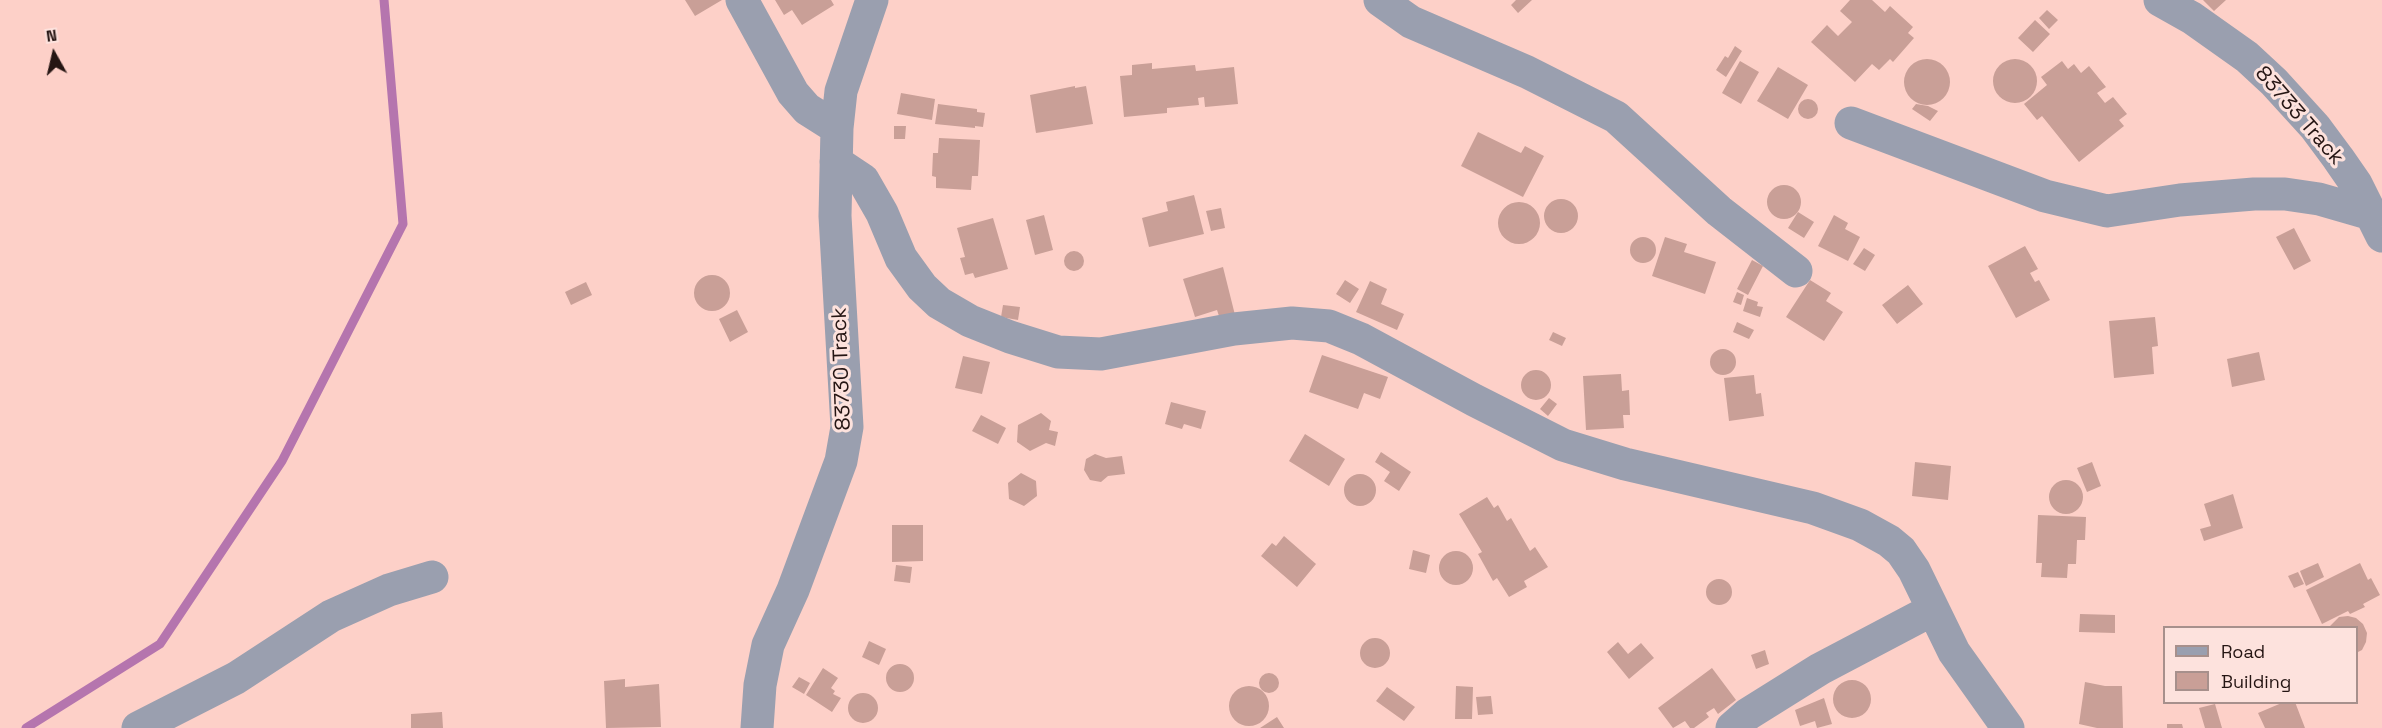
<!DOCTYPE html>
<html>
<head>
<meta charset="utf-8">
<style>
  body { margin:0 }
  #map { position:relative; width:2382px; height:728px; overflow:hidden; background:#fdd0c8; font-family:"Space Grotesk",sans-serif }
  canvas { display:block }
  .legend { position:absolute; left:2163px; top:626px; width:195px; height:78px; box-sizing:border-box; background:#fde2dd; border:2px solid #a7908c; margin:0; padding:8px 10px; list-style:none; font-size:18px; color:#251513 }
  .legend li { display:flex; align-items:center; gap:12px; height:30px }
  .legend b { width:30px; border:2px solid #a7908c }
  .north { position:absolute; left:24px; top:24px; width:60px; height:60px; -webkit-text-stroke:4px #fde2dd; paint-order:stroke; rotate:352deg; font-size:16px; font-weight:700; line-height:24px; text-align:center; color:#251513 }
  .north::after { content:''; display:block; margin:auto; width:21px; height:27px; background:#251513; clip-path:polygon(50% 0,100% 100%,50% 72%,0 100%) }
</style>
</head>
<body>
<div id="map">
<canvas width="2382" height="728"></canvas>
<ul class="legend">
<li><b style="height:8px;background:#9a9faf"></b>Road</li>
<li><b style="height:16px;background:#c99f97"></b>Building</li>
</ul>
<div class="north">N</div>
</div>
<script>
const ctx = document.querySelector('canvas').getContext('2d');
ctx.lineJoin = 'round';
const toPath = rows => new Path2D(rows.map(r => 'M' + r).join(''));
function trace(path, color, width, dash) { ctx.strokeStyle = color; ctx.lineWidth = width; ctx.lineCap = dash ? 'butt' : 'round'; ctx.setLineDash(dash || []); ctx.stroke(path); }
function paint(path, color) { ctx.fillStyle = color; ctx.fill(path, 'evenodd'); }
function label(font, color, halo, rows, align = 'center') {
  ctx.font = font + ' "Space Grotesk",sans-serif'; ctx.lineWidth = 6; ctx.setLineDash([]); ctx.textBaseline = 'middle'; ctx.strokeStyle = halo; ctx.fillStyle = color; for (const [text, x, y, turn = 0] of rows) {
    ctx.save(); ctx.translate(x, y); ctx.rotate((+turn || 0) * Math.PI / 180); ctx.textAlign = isNaN(turn) ? turn : align; if (halo) ctx.strokeText(text, 0, 0); ctx.fillText(text, 0, 0); ctx.restore();
  }
}
trace(toPath([
  [26,728,160,644,282,461,403,224,384,0]
]), '#b575ae', 9);
paint(toPath([
  [685,0,722,0,695,16],
  [775,0,831,0,834,5,802,25,792,10,784,15],
  [1516,0,1532,0,1518,13,1511,5],
  [1850,0,1872,0,1885,12,1890,6,1913,27,1908,33,1914,38,1893,62,1890,59,1879,70,1872,64,1855,82,1811,42,1827,25,1838,36,1852,22,1840,11],
  [2203,0,2226,0,2214,11],
  [2047,10,2058,20,2049,29,2039,18],
  [2035,20,2050,34,2033,52,2018,38],
  [1735,46,1742,51,1726,77,1716,70,1725,56,1728,58],
  '1993 81a22 22 0 1 1 44 0a22 22 0 1 1-44 0Z',
  '1904 82a23 23 0 1 1 46 0a23 23 0 1 1-46 0Z',
  [1740,61,1759,72,1741,104,1722,93],
  [2062,61,2068,69,2074,64,2081,73,2089,66,2106,87,2097,93,2105,103,2113,97,2127,114,2119,120,2124,126,2079,162,2042,116,2037,120,2024,104,2047,85,2041,77],
  [1152,63,1152,69,1195,65,1196,71,1234,67,1238,104,1205,107,1204,97,1198,98,1199,105,1167,108,1167,113,1124,117,1120,76,1132,75,1132,65],
  [1778,67,1808,85,1788,119,1757,101],
  [1075,86,1075,88,1086,86,1093,124,1036,133,1030,95],
  [901,93,935,99,932,120,897,114],
  '1798 109a10 10 0 1 1 20 0a10 10 0 1 1-20 0Z',
  [938,104,977,109,977,112,985,113,983,127,975,126,975,128,935,124],
  [1916,104,1928,106,1938,111,1930,121,1912,109],
  [894,126,906,126,905,139,894,139],
  [1478,132,1521,153,1525,146,1544,156,1523,197,1461,166],
  [939,138,980,140,978,176,972,176,971,190,936,188,936,177,932,176,933,153,938,153],
  '1767 202a17 17 0 1 1 34 0a17 17 0 1 1-34 0Z',
  [1194,195,1204,234,1149,247,1142,218,1168,211,1166,202],
  '1544 216a17 17 0 1 1 34 0a17 17 0 1 1-34 0Z',
  '1498 223a21 21 0 1 1 42 0a21 21 0 1 1-42 0Z',
  [1221,208,1225,228,1211,231,1206,211],
  [1798,212,1814,222,1804,238,1788,228],
  [1044,215,1053,250,1035,255,1026,220],
  [1834,215,1848,223,1845,229,1860,237,1848,261,1818,246],
  [993,218,1008,269,975,278,973,273,965,275,960,258,965,257,957,228],
  [2294,228,2311,261,2294,270,2276,237],
  '1630 250a13 13 0 1 1 26 0a13 13 0 1 1-26 0Z',
  [1665,237,1687,244,1684,252,1716,262,1705,294,1652,276],
  [2025,246,2038,269,2030,273,2035,282,2039,280,2050,300,2016,318,1988,266],
  [1864,248,1875,255,1865,271,1853,264],
  '1064 261a10 10 0 1 1 20 0a10 10 0 1 1-20 0Z',
  [1752,260,1763,266,1748,295,1737,289],
  [1223,267,1235,315,1220,319,1217,310,1195,317,1183,279],
  '694 293a18 18 0 1 1 36 0a18 18 0 1 1-36 0Z',
  [1345,280,1359,289,1350,303,1336,294],
  [1810,280,1831,293,1826,301,1843,312,1824,341,1786,317],
  [1370,281,1387,289,1381,304,1404,314,1397,330,1356,312],
  [586,282,592,295,571,305,565,292],
  [1908,285,1923,304,1897,324,1882,305],
  [1737,292,1744,295,1741,305,1733,302],
  [1747,298,1758,302,1757,306,1763,307,1760,317,1743,311],
  [1003,305,1020,307,1018,320,1001,317],
  [737,310,748,332,730,342,719,319],
  [2155,317,2158,346,2152,347,2154,374,2114,378,2109,321],
  [1737,322,1754,330,1749,339,1733,332],
  [1553,332,1566,338,1562,346,1549,340],
  '1710 362a13 13 0 1 1 26 0a13 13 0 1 1-26 0Z',
  [2259,352,2265,380,2232,387,2227,359],
  [1322,355,1388,377,1380,399,1364,393,1358,409,1309,392],
  [963,356,990,362,982,394,955,388],
  '1521 385a15 15 0 1 1 30 0a15 15 0 1 1-30 0Z',
  [1621,374,1622,391,1629,390,1630,415,1623,415,1624,428,1586,430,1583,376],
  [1754,375,1756,394,1761,393,1764,416,1729,421,1724,378],
  [1549,398,1557,404,1548,416,1540,409],
  [1171,402,1206,411,1201,429,1184,424,1182,429,1165,424],
  [1041,413,1051,421,1049,430,1058,432,1055,446,1046,443,1030,451,1017,442,1018,425],
  [981,415,1006,428,998,444,972,431],
  [1305,434,1345,459,1329,486,1289,461],
  [1381,452,1411,472,1399,491,1384,481,1390,472,1375,462],
  [1095,454,1106,458,1122,456,1125,474,1108,476,1101,482,1090,480,1084,470,1086,459],
  [1915,462,1951,466,1948,500,1912,496],
  [2092,462,2101,486,2087,492,2077,468],
  [1021,473,1036,481,1037,496,1024,506,1009,499,1008,483],
  '1344 490a16 16 0 1 1 32 0a16 16 0 1 1-32 0Z',
  '2049 497a17 17 0 1 1 34 0a17 17 0 1 1-34 0Z',
  [2233,494,2243,528,2204,541,2200,529,2211,526,2204,504],
  [1487,497,1494,508,1498,505,1507,521,1511,518,1530,551,1535,547,1548,567,1524,581,1527,587,1509,597,1497,578,1493,581,1478,554,1482,552,1459,514],
  [2038,515,2086,517,2085,540,2077,540,2076,564,2068,564,2067,578,2041,577,2042,563,2036,563],
  [892,525,923,525,923,561,892,562],
  [1284,536,1316,564,1297,587,1261,556,1272,543,1276,546],
  [1413,550,1430,555,1426,573,1409,569],
  '1439 568a17 17 0 1 1 34 0a17 17 0 1 1-34 0Z',
  [2318,563,2324,577,2306,586,2300,571],
  [2360,563,2368,580,2371,578,2380,595,2363,604,2365,607,2350,614,2348,611,2322,624,2306,590],
  [896,565,912,567,910,583,894,581],
  [2298,572,2304,584,2294,588,2288,576],
  '1706 592a13 13 0 1 1 26 0a13 13 0 1 1-26 0Z',
  [2080,614,2115,615,2115,633,2079,632],
  [2348,616,2356,618,2363,624,2367,633,2366,642,2362,650,2356,653,2356,628,2328,628,2339,617],
  '1360 653a15 15 0 1 1 30 0a15 15 0 1 1-30 0Z',
  [869,641,886,649,879,665,862,657],
  [1618,642,1628,654,1641,643,1654,658,1629,679,1607,652],
  [1765,650,1769,664,1756,669,1751,655],
  '886 678a14 14 0 1 1 28 0a14 14 0 1 1-28 0Z',
  [823,668,838,678,831,688,835,691,833,694,841,698,832,712,806,695],
  [1712,668,1736,700,1718,714,1714,708,1706,713,1709,717,1694,728,1690,728,1685,721,1673,728,1658,708],
  '1259 683a10 10 0 1 1 20 0a10 10 0 1 1-20 0Z',
  [799,677,810,683,804,694,792,687],
  [625,679,625,687,659,684,661,727,606,728,604,681],
  '1833 699a19 19 0 1 1 38 0a19 19 0 1 1-38 0Z',
  [2085,682,2105,686,2122,686,2123,728,2097,728,2079,724],
  [1456,686,1473,687,1472,719,1455,719],
  '1229 706a20 20 0 1 1 40 0a20 20 0 1 1-40 0Z',
  [1387,687,1415,707,1404,721,1376,701],
  '848 708a15 15 0 1 1 30 0a15 15 0 1 1-30 0Z',
  [1491,696,1493,714,1478,715,1476,697],
  [1824,698,1832,724,1817,728,1815,721,1800,726,1795,710],
  [2284,702,2295,702,2305,728,2265,728,2258,713],
  [2215,704,2222,728,2205,728,2199,708],
  [442,712,443,728,411,728,411,714],
  [1277,717,1284,728,1260,728],
  [2167,724,2182,724,2183,728,2167,728]
]), '#c99f97');
trace(toPath([
  [742,0,793,93,807,109,837,128],
  [1380,0,1411,22,1527,72,1616,117,1719,211,1796,271],
  [2160,0,2192,18,2247,57,2274,82,2315,127,2338,158,2356,184,2382,236],
  [1851,123,2045,196,2107,211,2180,200,2254,194,2285,194,2319,199,2371,214],
  [836,162,863,180,882,213,901,258,922,287,939,303,970,321,1010,337,1058,352,1101,354,1234,329,1292,323,1329,326,1361,339,1474,400,1563,445,1625,464,1813,508,1860,525,1889,541,1901,551,1914,570,1954,652,2008,728],
  [138,728,236,678,331,616,389,590,432,577],
  [757,728,760,685,768,645,793,590,841,461,847,427,835,216,837,128,841,91,872,0],
  [1732,728,1748,714,1820,669,1932,610]
]), '#9a9faf', 33);
label('21px', '#251513', '#fde2dd', [
  ["83733 Track",2299,116,49],
  ["83730 Track",842,369,-92]
]);
</script>
</body>
</html>
